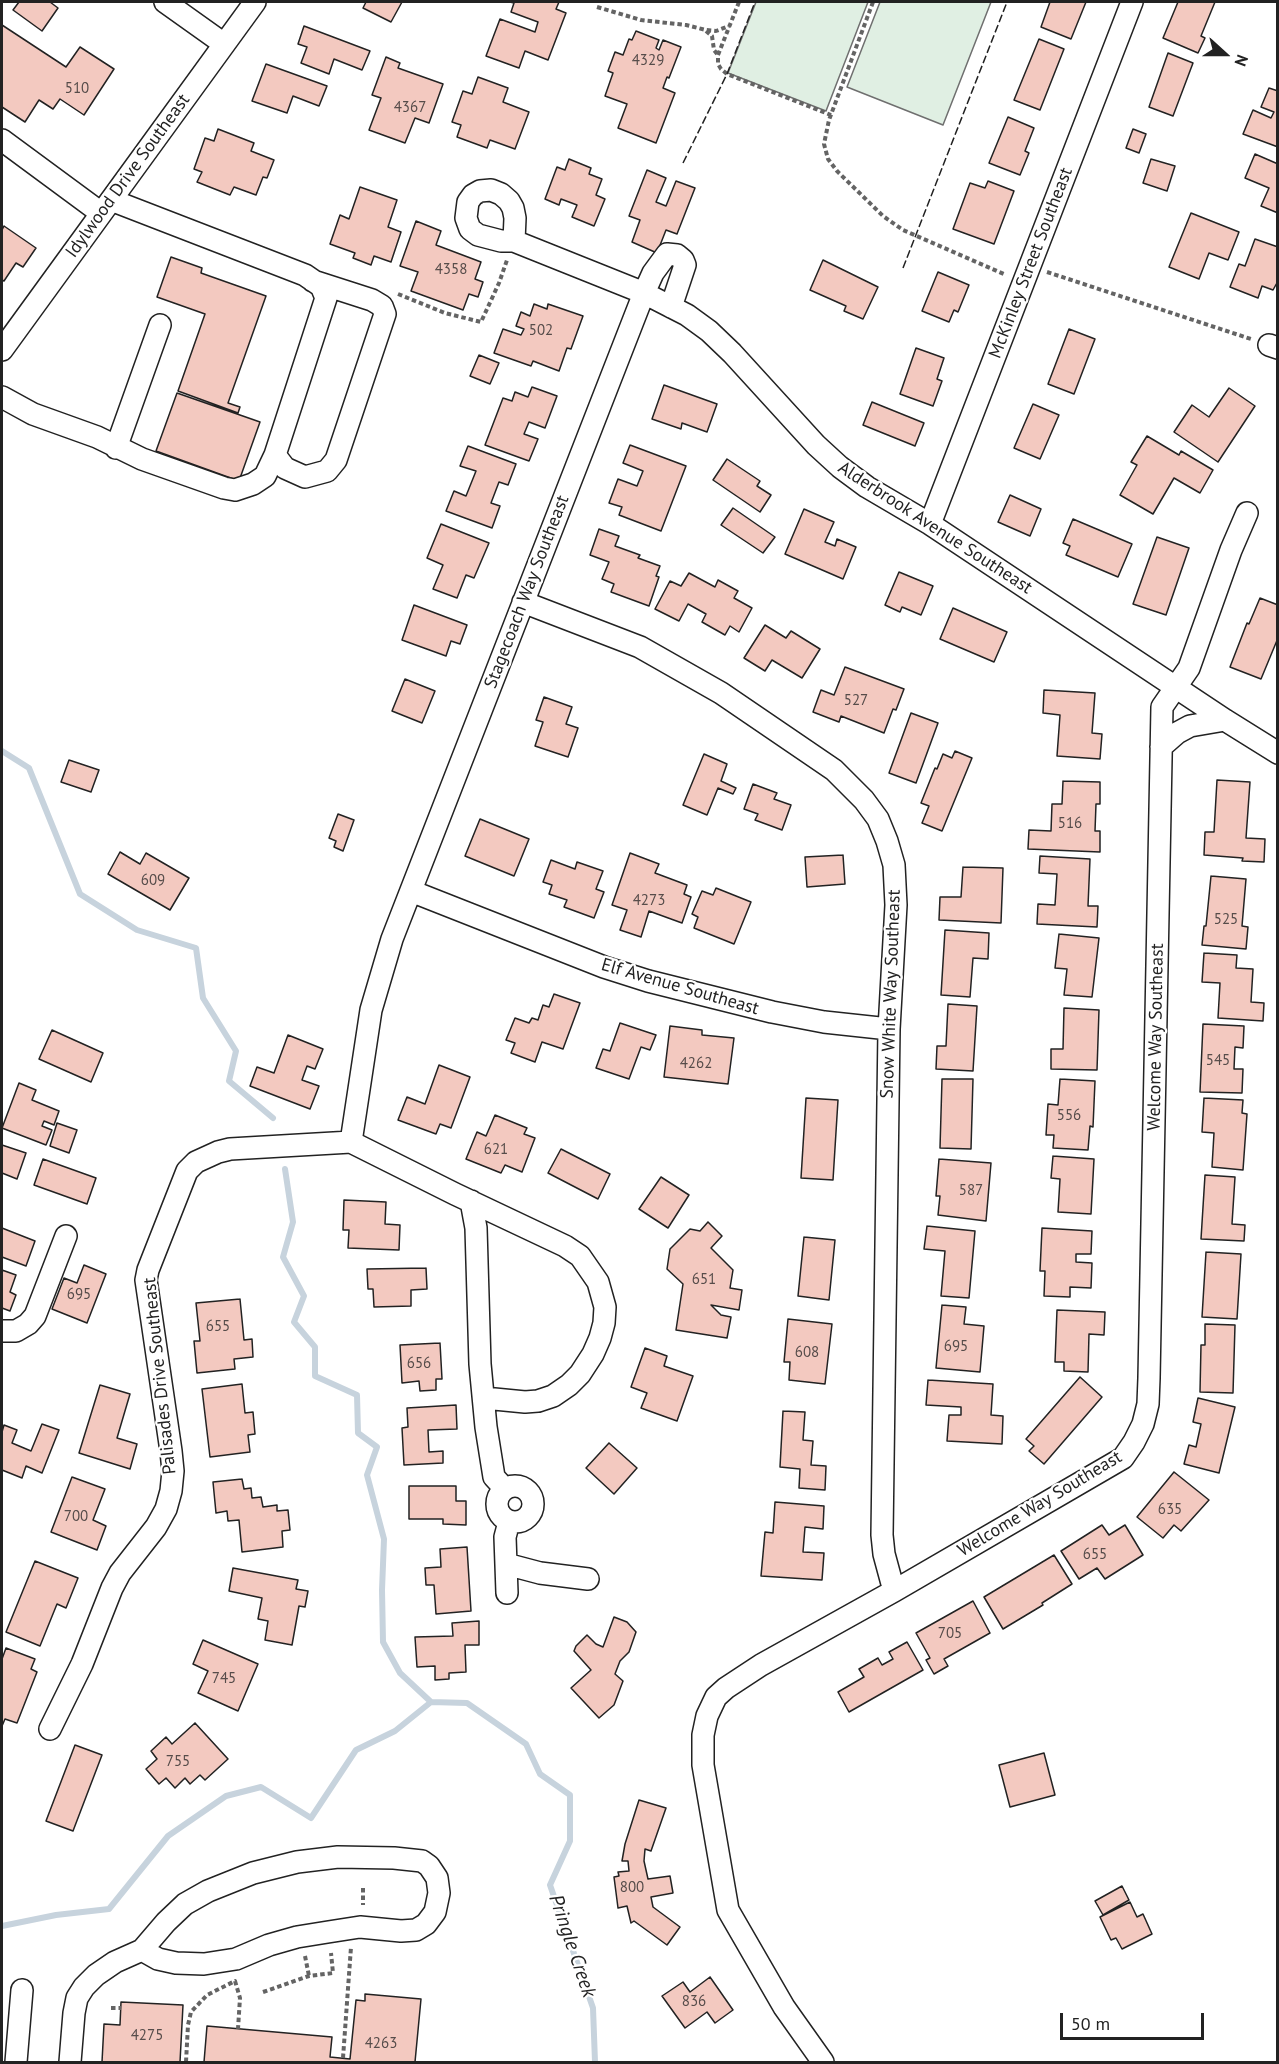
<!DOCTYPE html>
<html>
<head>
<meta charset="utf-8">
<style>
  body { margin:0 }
  #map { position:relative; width:1279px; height:2064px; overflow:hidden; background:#fff; font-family:"PT Sans",sans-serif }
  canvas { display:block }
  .frame { position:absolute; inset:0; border:3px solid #222; pointer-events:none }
  .north { position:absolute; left:1195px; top:24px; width:60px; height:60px; -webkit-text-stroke:4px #fff; paint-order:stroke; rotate:111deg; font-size:16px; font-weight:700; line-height:24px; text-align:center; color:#222 }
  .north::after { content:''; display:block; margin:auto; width:21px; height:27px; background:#222; clip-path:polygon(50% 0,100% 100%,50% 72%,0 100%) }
  .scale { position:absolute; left:1060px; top:2013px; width:144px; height:27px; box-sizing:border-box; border:3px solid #222; border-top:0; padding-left:8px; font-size:18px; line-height:21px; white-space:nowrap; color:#222; -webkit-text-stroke:4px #fff; paint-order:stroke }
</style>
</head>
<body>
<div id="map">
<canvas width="1279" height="2064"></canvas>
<div class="frame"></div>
<div class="north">N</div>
<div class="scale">50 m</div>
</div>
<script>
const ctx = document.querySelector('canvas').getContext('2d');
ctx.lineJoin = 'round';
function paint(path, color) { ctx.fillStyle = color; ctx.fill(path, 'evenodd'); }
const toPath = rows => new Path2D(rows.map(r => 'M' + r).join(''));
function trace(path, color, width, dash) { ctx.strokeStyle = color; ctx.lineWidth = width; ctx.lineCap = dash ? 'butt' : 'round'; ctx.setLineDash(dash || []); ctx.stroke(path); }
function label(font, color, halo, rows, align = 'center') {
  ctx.font = font + ' "PT Sans",sans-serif'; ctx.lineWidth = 4.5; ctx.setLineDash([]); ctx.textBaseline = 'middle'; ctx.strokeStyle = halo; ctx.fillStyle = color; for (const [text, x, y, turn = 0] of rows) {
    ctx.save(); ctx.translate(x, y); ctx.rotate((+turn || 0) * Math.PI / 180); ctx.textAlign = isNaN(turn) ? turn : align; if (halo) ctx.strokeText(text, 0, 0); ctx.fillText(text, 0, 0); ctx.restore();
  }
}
const green = toPath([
  [756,2,868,2,826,111,728,73,756,2],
  [880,2,991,2,943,125,847,87,880,2]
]);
paint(green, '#e0efe3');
trace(green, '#6f6f6f', 1.5);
trace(toPath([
  [2,751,29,768,80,894,137,930,196,948,203,998,236,1051,229,1081,273,1118],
  [285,1169,293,1222,283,1257,304,1296,294,1322,315,1347,315,1376,357,1395,358,1433,377,1447,367,1475,384,1539,382,1590,383,1642,400,1673,431,1702],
  [2,1926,56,1915,109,1909,168,1836,226,1796,261,1787,311,1818,356,1750,395,1731,431,1702,467,1703,526,1744,540,1774,570,1795,570,1841,550,1885,593,2008,595,2062]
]), '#c7d3dd', 6);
const building = toPath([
  [19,2,50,2,58,8,42,31,13,10,19,2],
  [366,2,402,2,391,22,363,8,366,2],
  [510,2,559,2,556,9,566,13,548,60,525,51,519,68,486,56,500,19,535,32,538,22,511,12,514,3,510,2],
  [1050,2,1086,2,1071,39,1041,27,1050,2],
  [1178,2,1215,2,1201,36,1205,38,1198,53,1163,38,1178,2],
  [2,25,66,67,80,47,114,69,84,115,60,99,53,109,39,100,25,122,2,107,2,25],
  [304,26,370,51,362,70,334,59,329,74,301,63,307,47,298,44,304,26],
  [636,31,659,40,656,48,659,50,663,40,681,47,669,78,667,77,663,88,675,93,656,143,618,128,627,104,605,96,613,73,608,71,615,52,623,55,629,39,632,40,636,31],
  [1039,39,1064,49,1040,110,1014,100,1039,39],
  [1168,53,1193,63,1173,116,1149,107,1168,53],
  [386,57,400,63,398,68,443,84,429,123,415,118,405,143,369,130,381,98,372,95,386,57],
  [266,64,327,86,319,106,293,96,287,113,252,101,266,64],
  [478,77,508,88,503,102,529,112,515,149,490,140,487,148,457,137,461,125,452,122,463,91,472,94,478,77],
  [1269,88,1278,91,1278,147,1243,134,1253,110,1271,118,1274,112,1261,107,1269,88],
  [1008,117,1034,128,1025,151,1029,153,1020,175,989,163,1008,117],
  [218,129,254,143,251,151,274,160,267,178,263,177,256,195,234,187,230,195,197,182,202,172,194,169,205,138,214,141,218,129],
  [1133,129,1146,134,1139,153,1126,148,1133,129],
  [1255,154,1278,164,1278,213,1261,206,1269,188,1245,178,1255,154],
  [569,159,591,168,589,174,602,179,596,195,605,199,594,226,572,217,577,205,561,199,559,205,545,199,557,167,565,170,569,159],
  [1151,159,1175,166,1167,191,1143,183,1151,159],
  [647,170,666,178,656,202,666,206,676,181,695,188,677,234,666,230,657,253,632,242,640,220,629,216,647,170],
  [988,181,1014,191,994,244,953,229,970,183,985,188,988,181],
  [360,187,397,200,388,227,401,232,391,262,374,256,371,265,353,258,355,253,330,244,340,215,349,219,360,187],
  [1191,213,1239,232,1228,260,1209,253,1199,279,1169,267,1191,213],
  [416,221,441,231,436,245,481,262,475,279,483,282,478,297,469,294,463,310,411,291,418,272,400,266,416,221],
  [4,226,36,248,23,267,16,263,4,281,2,280,2,230,4,226],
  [1255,239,1278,247,1278,281,1273,290,1262,286,1258,298,1230,287,1239,264,1245,266,1255,239],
  [171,257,202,268,201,273,266,296,228,403,240,407,238,413,178,391,205,314,157,297,171,257],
  [823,260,878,287,863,319,844,311,846,306,810,290,823,260],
  [938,272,969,285,958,312,954,310,949,322,922,311,938,272],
  [534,304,547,309,548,304,583,316,571,349,567,348,559,371,533,361,531,366,494,353,503,329,521,335,524,329,516,326,521,312,530,316,534,304],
  [1069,329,1095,339,1074,394,1048,384,1069,329],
  [916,348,944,358,937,379,942,381,933,406,900,394,916,348],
  [479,355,499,363,490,384,470,376,479,355],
  [664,385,717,404,707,432,682,423,681,429,652,419,664,385],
  [532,387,557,396,545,428,529,422,524,434,538,439,529,461,485,445,503,398,512,401,515,392,528,397,532,387],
  [1229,388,1255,406,1218,462,1174,432,1192,405,1209,417,1229,388],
  [177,393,260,422,239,481,156,451,177,393],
  [872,402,924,423,915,446,863,425,872,402],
  [1033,404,1059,415,1040,459,1014,448,1033,404],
  [1147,436,1179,455,1181,451,1213,470,1200,493,1174,478,1153,514,1120,495,1137,465,1131,462,1147,436],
  [630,445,686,466,661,531,619,515,622,507,609,503,618,479,637,486,643,471,623,463,630,445],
  [468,446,516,464,508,485,499,482,491,503,500,506,492,528,446,511,454,491,466,496,476,471,460,466,468,446],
  [727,459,760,481,757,486,771,495,760,512,713,480,727,459],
  [1010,495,1041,509,1030,536,998,522,1010,495],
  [733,508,775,537,763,553,721,525,733,508],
  [804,509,834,522,825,542,835,546,837,539,856,547,843,579,785,554,804,509],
  [1073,519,1132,544,1118,577,1066,555,1070,546,1063,543,1073,519],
  [441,524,489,543,474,578,466,575,457,598,433,589,443,565,427,558,441,524],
  [599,529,619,536,615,546,640,555,638,558,660,566,656,576,659,577,649,606,611,592,614,584,602,579,609,562,590,555,599,529],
  [1157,537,1189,548,1166,615,1133,604,1157,537],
  [899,572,933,586,921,615,902,607,900,612,885,605,899,572],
  [689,573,715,587,718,580,738,591,734,598,752,608,739,632,730,626,725,635,702,622,706,614,688,604,679,621,655,609,670,581,681,586,689,573],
  [1260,598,1278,605,1278,638,1261,679,1230,667,1247,623,1249,624,1260,598],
  [414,605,467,625,460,644,451,641,446,656,402,640,414,605],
  [953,608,1007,632,994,662,940,639,953,608],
  [765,625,786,638,791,631,820,649,802,678,772,660,765,671,744,658,765,625],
  [845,667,904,689,896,710,893,709,884,733,841,716,839,722,813,712,821,690,834,695,845,667],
  [405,679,435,691,422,723,392,711,405,679],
  [1044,690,1095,693,1092,733,1102,734,1100,759,1057,756,1060,715,1043,713,1044,690],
  [544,697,572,707,566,724,578,728,568,757,535,746,543,722,536,720,544,697],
  [911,713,938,723,916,783,889,773,911,713],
  [955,751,972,758,942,831,922,823,929,806,921,803,935,768,937,769,943,754,952,758,955,751],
  [704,754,727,764,721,781,736,788,733,794,718,788,707,815,683,805,704,754],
  [69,760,99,770,91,792,61,782,69,760],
  [1217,780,1250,782,1246,838,1265,839,1264,862,1242,861,1243,858,1204,855,1205,832,1214,832,1217,780],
  [1063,781,1100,782,1100,804,1096,804,1095,831,1100,831,1100,852,1028,849,1029,830,1051,831,1052,804,1062,804,1063,781],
  [753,784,777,793,774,799,791,805,782,830,755,820,758,814,744,809,753,784],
  [338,814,354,820,343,851,334,847,336,841,329,838,338,814],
  [480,819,529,839,514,876,465,856,480,819],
  [120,852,140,864,146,853,189,878,170,910,108,874,120,852],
  [630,853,659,864,655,873,687,885,684,894,691,897,682,923,649,911,641,937,620,930,627,910,612,905,630,853],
  [843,855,845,884,807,887,805,857,843,855],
  [1040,856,1090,859,1088,906,1098,906,1097,927,1037,924,1038,904,1055,905,1057,874,1039,873,1040,856],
  [551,860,575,869,577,862,603,871,596,889,604,892,594,918,564,907,567,900,549,894,552,885,543,882,551,860],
  [963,867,1003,868,1001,923,939,920,940,897,961,897,963,867],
  [1211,876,1246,879,1242,926,1248,927,1246,949,1202,945,1204,926,1206,926,1211,876],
  [716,888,751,902,734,944,694,928,698,917,692,914,702,891,713,895,716,888],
  [945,930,989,933,988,959,973,958,970,997,941,995,945,930],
  [1059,934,1099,938,1092,997,1064,995,1067,969,1055,968,1059,934],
  [1204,953,1237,955,1236,968,1253,969,1251,1002,1264,1003,1263,1021,1218,1018,1220,983,1202,982,1204,953],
  [554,994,580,1003,563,1049,542,1042,535,1062,511,1053,515,1043,506,1040,515,1018,529,1023,532,1018,538,1020,543,1005,549,1007,554,994],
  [948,1004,977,1006,973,1071,936,1069,937,1046,946,1046,948,1004],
  [1064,1008,1099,1010,1097,1070,1051,1069,1051,1049,1063,1049,1064,1008],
  [620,1023,656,1035,650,1050,641,1047,629,1079,596,1068,603,1049,610,1051,620,1023],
  [1203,1024,1244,1026,1243,1048,1235,1047,1234,1069,1243,1069,1242,1093,1200,1092,1203,1024],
  [670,1026,702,1030,702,1035,734,1038,728,1084,664,1077,670,1026],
  [52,1030,103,1053,91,1082,39,1059,52,1030],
  [288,1035,323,1049,315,1069,307,1066,302,1080,319,1086,310,1109,250,1086,257,1067,274,1073,288,1035],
  [439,1065,470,1077,451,1128,440,1124,436,1134,398,1120,407,1097,425,1104,439,1065],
  [942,1079,973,1079,971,1149,940,1148,942,1079],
  [1060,1079,1095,1081,1093,1127,1090,1126,1088,1150,1053,1148,1054,1135,1046,1135,1048,1104,1058,1105,1060,1079],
  [19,1083,36,1090,32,1100,59,1111,54,1125,44,1121,42,1126,52,1130,46,1145,2,1128,19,1083],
  [806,1098,838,1100,833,1180,801,1178,806,1098],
  [1204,1098,1243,1100,1242,1113,1247,1114,1243,1170,1212,1167,1214,1133,1202,1132,1204,1098],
  [495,1115,527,1128,524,1134,535,1138,522,1172,505,1165,501,1173,466,1159,477,1132,486,1136,495,1115],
  [57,1123,77,1130,69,1153,50,1146,57,1123],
  [2,1145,26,1153,17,1179,2,1173,2,1145],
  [561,1149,610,1174,598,1199,548,1173,561,1149],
  [1053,1156,1094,1159,1091,1214,1058,1212,1060,1179,1051,1178,1053,1156],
  [43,1159,96,1178,87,1204,34,1185,43,1159],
  [939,1159,991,1163,986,1221,938,1215,940,1196,936,1196,939,1159],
  [1205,1175,1235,1177,1232,1224,1245,1225,1244,1241,1201,1239,1205,1175],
  [661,1177,689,1195,668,1228,639,1209,661,1177],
  [344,1200,386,1202,385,1224,400,1225,399,1250,348,1248,349,1230,343,1230,344,1200],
  [708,1222,722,1236,711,1248,733,1270,730,1288,742,1290,739,1310,711,1305,721,1315,731,1317,727,1338,676,1330,683,1284,667,1269,670,1249,690,1229,700,1231,708,1222],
  [927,1226,975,1231,969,1298,941,1296,945,1251,924,1249,927,1226],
  [2,1228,35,1241,26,1266,2,1257,2,1228],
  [1042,1228,1092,1231,1091,1254,1076,1254,1076,1262,1092,1263,1091,1288,1070,1287,1070,1297,1044,1296,1045,1271,1040,1271,1042,1228],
  [804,1237,835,1240,829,1300,798,1296,804,1237],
  [1206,1252,1241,1254,1237,1319,1202,1317,1206,1252],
  [84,1265,106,1274,87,1323,52,1309,64,1278,77,1283,84,1265],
  [426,1268,427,1289,411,1290,411,1306,374,1307,373,1289,368,1289,367,1269,426,1268],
  [2,1270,16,1275,10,1292,16,1295,10,1311,2,1308,2,1270],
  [240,1299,244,1340,252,1339,253,1357,234,1359,235,1369,197,1373,194,1341,200,1341,196,1303,240,1299],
  [942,1305,966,1307,964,1324,984,1326,980,1372,936,1368,942,1305],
  [1057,1310,1105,1312,1104,1335,1089,1334,1088,1372,1064,1371,1064,1362,1055,1362,1057,1310],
  [788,1319,832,1324,825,1384,789,1380,790,1362,784,1362,788,1319],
  [1205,1324,1235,1325,1233,1393,1200,1392,1201,1345,1205,1345,1205,1324],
  [440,1343,442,1379,436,1379,436,1390,420,1391,419,1381,402,1383,400,1345,440,1343],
  [645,1348,667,1356,664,1366,693,1376,677,1421,641,1408,647,1393,631,1387,645,1348],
  [1080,1377,1102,1397,1044,1464,1029,1451,1034,1446,1026,1439,1080,1377],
  [928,1380,993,1384,991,1415,1003,1416,1002,1444,947,1441,949,1415,961,1415,961,1407,926,1405,928,1380],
  [242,1384,245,1413,253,1412,255,1434,248,1435,250,1452,210,1457,202,1389,242,1384],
  [100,1385,130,1394,117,1438,137,1444,130,1469,79,1453,100,1385],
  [1198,1398,1235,1407,1219,1473,1184,1464,1189,1445,1196,1447,1201,1424,1193,1422,1198,1398],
  [456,1405,457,1429,428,1430,429,1452,443,1451,443,1463,404,1465,402,1428,408,1427,407,1408,456,1405],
  [783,1411,805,1412,803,1440,813,1441,811,1465,826,1466,825,1490,799,1488,800,1469,780,1467,783,1411],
  [42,1424,59,1430,42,1473,26,1466,22,1478,2,1470,2,1432,4,1425,17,1430,12,1443,31,1451,42,1424],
  [609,1443,637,1468,614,1494,586,1468,609,1443],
  [1174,1472,1209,1500,1181,1531,1174,1525,1163,1538,1137,1517,1174,1472],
  [72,1477,105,1489,93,1520,106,1526,97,1550,51,1532,72,1477],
  [242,1479,244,1489,251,1488,252,1498,261,1497,263,1507,277,1505,277,1511,288,1510,290,1530,282,1531,283,1547,242,1552,239,1520,228,1521,227,1511,216,1513,213,1482,242,1479],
  [409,1486,456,1486,456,1501,466,1501,466,1525,443,1524,443,1519,409,1519,409,1486],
  [775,1502,824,1506,823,1529,805,1527,803,1552,824,1553,822,1580,761,1576,765,1532,773,1533,775,1502],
  [1102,1525,1109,1535,1125,1525,1143,1555,1105,1579,1097,1568,1079,1579,1061,1551,1102,1525],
  [467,1547,471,1611,436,1614,434,1585,426,1585,425,1568,441,1567,440,1549,467,1547],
  [1054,1555,1072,1584,1042,1603,1043,1605,1003,1629,984,1597,1054,1555],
  [35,1561,78,1578,66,1608,57,1604,40,1646,6,1632,35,1561],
  [233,1568,298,1580,296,1589,308,1591,305,1607,299,1606,292,1645,265,1640,268,1621,258,1619,262,1598,229,1591,233,1568],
  [973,1601,990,1633,944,1659,948,1666,934,1674,926,1660,930,1658,916,1633,973,1601],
  [614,1617,627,1622,636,1632,629,1652,620,1661,615,1674,623,1681,614,1705,599,1718,571,1688,591,1670,574,1651,576,1646,587,1635,596,1644,603,1647,614,1617],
  [479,1621,479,1645,465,1645,466,1672,449,1673,449,1679,435,1680,435,1666,417,1667,415,1637,453,1636,452,1623,479,1621],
  [203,1640,258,1664,238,1711,198,1693,208,1671,193,1664,203,1640],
  [907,1642,923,1670,849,1712,838,1692,864,1677,859,1669,878,1658,882,1665,893,1659,889,1652,907,1642],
  [6,1648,35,1659,31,1669,37,1672,17,1723,5,1719,2,1726,2,1659,6,1648],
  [195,1723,228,1759,205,1780,200,1775,190,1784,185,1778,175,1788,166,1778,159,1784,146,1769,157,1759,151,1751,166,1737,172,1744,195,1723],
  [75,1745,102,1755,73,1831,46,1821,75,1745],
  [1044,1753,1055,1795,1010,1807,999,1765,1044,1753],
  [639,1800,666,1808,651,1851,645,1849,644,1861,648,1879,670,1876,673,1893,651,1897,653,1907,680,1927,667,1945,634,1921,631,1923,627,1906,618,1908,614,1877,619,1876,618,1872,629,1871,628,1861,622,1861,625,1844,639,1800],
  [1122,1886,1129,1900,1103,1915,1095,1901,1122,1886],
  [1130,1902,1137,1917,1143,1914,1152,1934,1122,1949,1116,1938,1111,1940,1100,1917,1130,1902],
  [710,1977,733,2010,715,2023,707,2012,685,2028,662,1996,683,1982,690,1992,710,1977],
  [365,1994,421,1999,415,2062,204,2062,207,2026,332,2037,330,2057,350,2059,356,2000,365,2001,365,1994],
  [121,2002,183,2005,180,2062,102,2062,104,2024,120,2025,121,2002]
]);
paint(building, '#f3c9c0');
trace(building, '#222', 1.5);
const minor = toPath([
  [165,2,224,44],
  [2,140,101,213],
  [111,200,305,275,321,286,326,298,275,455,285,468,305,477,327,471,336,460,385,314,382,306,372,300,313,281],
  [514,241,515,218,513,208,509,201,501,194,491,190,480,191,473,195,468,202,466,218,470,229,478,235,501,241,514,241,644,293,687,315,709,331,732,353,816,445,840,467,867,487,930,524,1225,720,1278,753],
  [1269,345,1278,348],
  [2,350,255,2],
  [2,397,33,414,97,437,142,459,224,488,235,490,253,484,265,476,275,455],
  [116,448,160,325],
  [930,524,1132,2],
  [523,602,640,647,721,693,834,770,864,800,878,819,887,841,894,865,896,905,889,1029,882,1535,884,1554,894,1591],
  [1161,747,1177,733,1190,726,1225,720],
  [411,891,604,967,648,981,772,1012,824,1022,889,1029],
  [351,1142,371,1010,392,939,644,293,653,273,667,254,677,255,683,260,685,265,671,307],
  [471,1201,476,1228,480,1364,486,1427,494,1477,505,1489],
  [2,1331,16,1331,28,1324,35,1316,66,1236],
  '497 1504a18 18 0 1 1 36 0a18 18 0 1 1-36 0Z',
  [506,1564,540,1573,588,1579],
  [507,1593,505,1537,509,1522],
  [50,1729,82,1664,112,1588,120,1573,156,1527,166,1509,171,1491,173,1471,171,1451,146,1280,148,1270,187,1171,196,1162,218,1152,230,1149,351,1142,455,1194,565,1246,580,1256,598,1282,605,1307,604,1323,600,1338,593,1354,580,1374,569,1385,553,1396,538,1401,525,1402,484,1398],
  [16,2062,22,1990],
  [70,2062,74,2013,77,1998,84,1987,96,1975,115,1962,142,1950,166,1922,185,1904,208,1891,253,1873,297,1862,338,1857,394,1858,422,1861,429,1866,437,1878,439,1893,435,1912,426,1924,416,1930,401,1931,360,1927,328,1932,297,1937,269,1945,236,1959,204,1964,176,1963,158,1959,142,1950],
  [823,2062,784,2007,728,1910,703,1765,703,1735,707,1716,716,1697,726,1688,761,1665,894,1591,1123,1458,1134,1442,1143,1424,1148,1404,1149,1378,1162,707,1189,668,1231,550,1247,513]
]);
trace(minor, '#222', 24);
trace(toPath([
  [739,2,718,55,718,64,721,69,727,74,831,115],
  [873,2,829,120,824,144,828,159,837,171,883,216,903,230,1006,275],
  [597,7,641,20,686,25,706,30,716,31,729,26],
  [706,31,712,36,714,50,718,55],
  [1047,272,1251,339],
  [398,294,445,313,481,322,499,283,507,260],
  [363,1888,363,1905],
  [305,1956,309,1976],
  [263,1992,309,1976,333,1973,331,1953],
  [111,2008,121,2008],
  [343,2058,351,1947],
  [186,2062,188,2025,191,2012,207,1995,235,1981,240,1998,238,2029]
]), '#646464', 4, [4.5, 3]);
trace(minor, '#fff', 21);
trace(toPath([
  [683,163,727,74,755,2],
  [903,268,1007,2]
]), '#222', 1.5, [8, 3]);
label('15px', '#564c4a', null, [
  ["4329",648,61],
  ["510",77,89],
  ["4367",410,108],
  ["4358",451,270],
  ["502",541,331],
  ["527",856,701],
  ["516",1070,824],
  ["609",153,881],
  ["4273",649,901],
  ["525",1226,920],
  ["545",1218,1061],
  ["4262",696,1064],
  ["556",1069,1116],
  ["621",496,1150],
  ["587",971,1191],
  ["651",704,1280],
  ["695",79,1295],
  ["655",218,1327],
  ["695",956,1347],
  ["608",807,1353],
  ["656",419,1364],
  ["635",1170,1510],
  ["700",76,1517],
  ["655",1095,1555],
  ["705",950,1634],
  ["745",224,1679],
  ["755",178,1762],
  ["800",632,1888],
  ["836",694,2002],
  ["4275",147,2036],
  ["4263",381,2044]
]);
label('18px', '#222', '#fff', [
  ["Idylwood Drive Southeast",128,176,-54],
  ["McKinley Street Southeast",1031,263,-69],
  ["Alderbrook Avenue Southeast",935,528,33],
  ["Stagecoach Way Southeast",527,592,-69],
  ["Elf Avenue Southeast",680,987,16],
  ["Snow White Way Southeast",891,994,-88],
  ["Welcome Way Southeast",1156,1037,-89],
  ["Palisades Drive Southeast",160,1376,-96],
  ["Welcome Way Southeast",1040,1504,-31]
]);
label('italic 20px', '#222', '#fff', [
  ["Pringle Creek",572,1946,71]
]);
</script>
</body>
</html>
